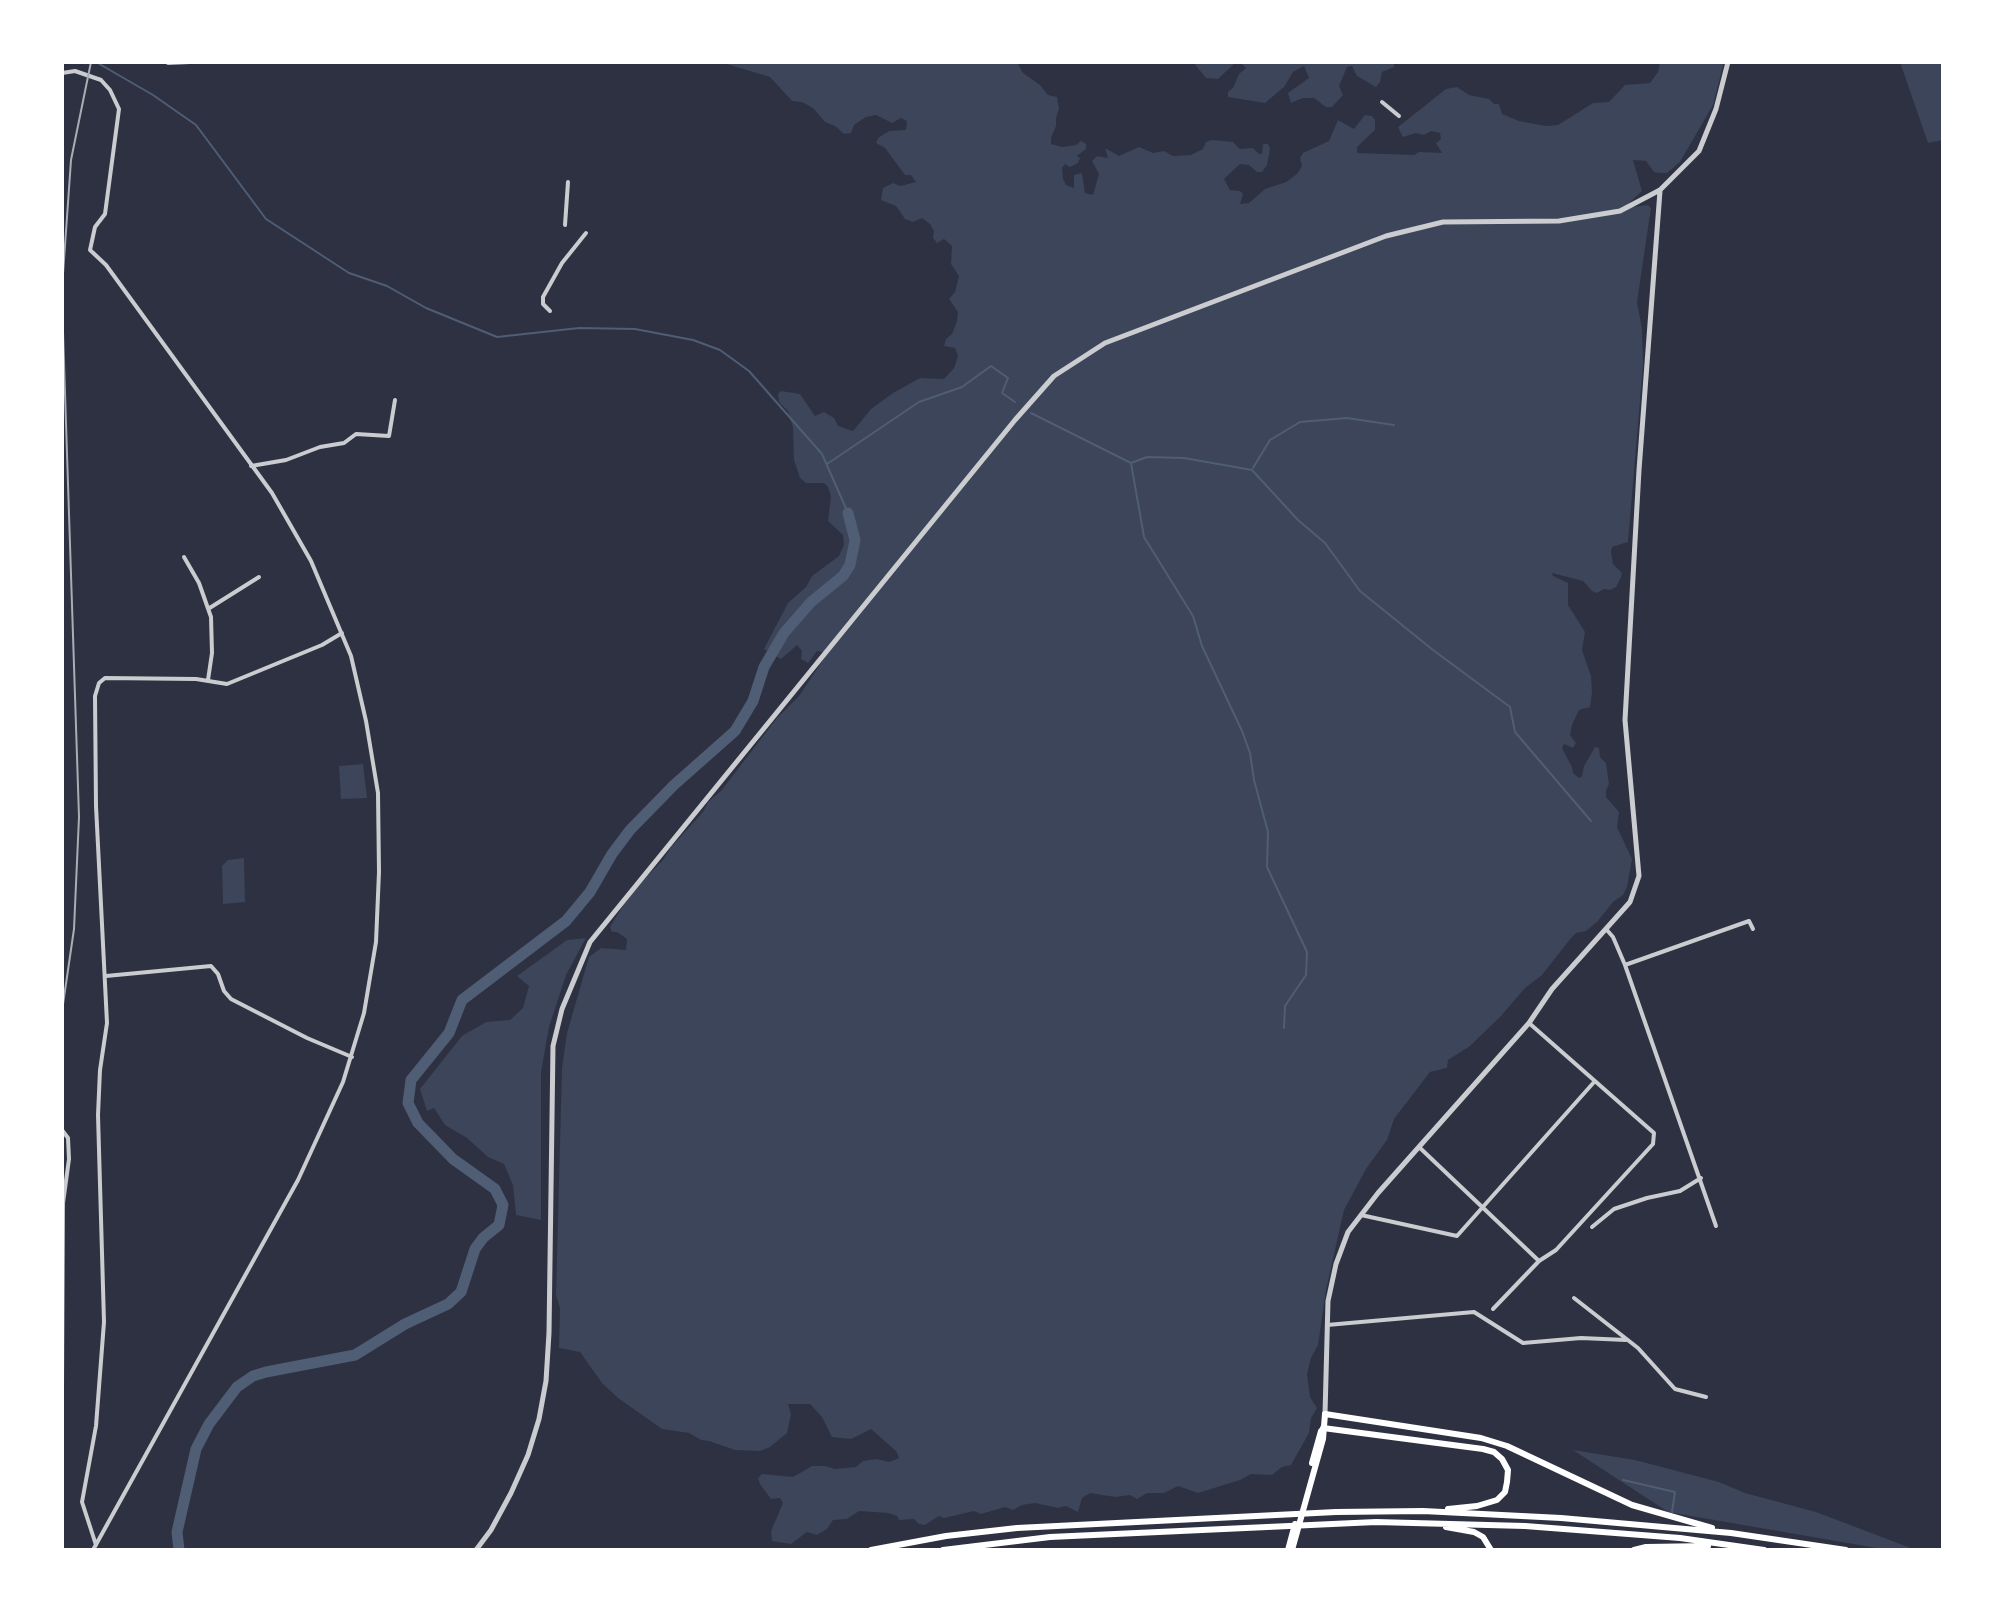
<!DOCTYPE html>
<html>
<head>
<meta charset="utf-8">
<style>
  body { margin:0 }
  #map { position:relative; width:2005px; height:1612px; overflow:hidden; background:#2d3142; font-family:"PT Sans",sans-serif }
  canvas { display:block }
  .frame { position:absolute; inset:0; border:64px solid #fff; pointer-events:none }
</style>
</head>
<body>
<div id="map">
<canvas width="2005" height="1612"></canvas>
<div class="frame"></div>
</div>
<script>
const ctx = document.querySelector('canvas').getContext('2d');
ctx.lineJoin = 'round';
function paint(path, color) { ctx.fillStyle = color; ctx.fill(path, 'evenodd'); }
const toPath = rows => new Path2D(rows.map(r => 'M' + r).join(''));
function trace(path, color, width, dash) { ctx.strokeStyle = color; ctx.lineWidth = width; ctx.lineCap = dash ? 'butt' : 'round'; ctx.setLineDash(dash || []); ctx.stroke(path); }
paint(toPath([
  [720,62,1017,62,1023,73,1040,85,1048,95,1057,97,1059,109,1056,118,1056,126,1051,138,1051,144,1062,147,1076,145,1081,141,1086,144,1086,149,1077,156,1080,158,1078,163,1070,167,1065,164,1062,168,1063,179,1066,185,1074,188,1074,175,1082,173,1085,193,1093,195,1099,174,1092,161,1097,156,1108,158,1105,148,1119,156,1139,147,1153,153,1164,151,1173,156,1191,155,1203,149,1206,142,1212,140,1233,142,1240,149,1253,148,1259,154,1262,154,1263,144,1268,144,1270,149,1267,165,1262,172,1257,172,1249,165,1240,164,1224,179,1230,190,1240,191,1243,194,1240,204,1249,203,1265,189,1286,182,1297,174,1302,166,1300,158,1303,153,1329,141,1338,120,1354,129,1365,115,1372,116,1375,120,1375,130,1357,147,1357,153,1414,155,1419,152,1442,153,1436,143,1441,139,1440,133,1431,131,1424,135,1416,133,1403,137,1398,127,1446,89,1457,87,1469,95,1489,99,1494,104,1499,104,1502,114,1519,121,1546,126,1558,125,1593,103,1609,102,1625,85,1650,83,1658,72,1660,62,1724,62,1713,105,1680,162,1667,173,1660,173,1654,172,1646,161,1633,160,1642,191,1628,204,1633,207,1648,205,1651,208,1637,302,1642,329,1643,365,1628,542,1612,547,1611,552,1613,564,1622,573,1621,577,1616,587,1610,590,1604,589,1597,593,1592,591,1583,581,1552,573,1553,576,1568,583,1568,605,1585,632,1582,650,1591,676,1592,692,1590,707,1579,710,1572,725,1570,735,1576,743,1573,748,1564,744,1562,748,1572,767,1573,773,1579,778,1582,776,1584,766,1595,747,1599,748,1600,757,1606,763,1609,784,1606,790,1606,797,1619,812,1617,827,1632,859,1627,887,1623,895,1613,902,1597,922,1586,931,1576,933,1571,938,1542,975,1525,988,1501,1016,1470,1046,1448,1060,1447,1068,1430,1072,1394,1119,1387,1140,1366,1169,1344,1210,1326,1290,1318,1345,1311,1358,1307,1374,1310,1397,1317,1408,1311,1418,1309,1433,1291,1465,1282,1467,1272,1475,1251,1474,1240,1480,1198,1493,1178,1486,1164,1493,1147,1493,1137,1499,1130,1495,1115,1497,1090,1493,1082,1498,1078,1512,1066,1506,1058,1508,1035,1503,1022,1505,1013,1510,1005,1507,981,1514,974,1511,944,1518,939,1516,925,1525,919,1524,914,1519,899,1520,897,1516,888,1513,859,1511,847,1519,833,1520,827,1529,817,1535,807,1532,791,1544,772,1541,771,1531,783,1503,780,1498,771,1499,760,1484,758,1478,762,1474,793,1477,812,1466,825,1466,835,1469,856,1467,863,1461,877,1459,889,1462,899,1458,896,1451,871,1429,851,1439,832,1437,822,1417,810,1404,788,1404,791,1414,787,1433,770,1447,760,1451,735,1450,709,1441,701,1440,689,1433,662,1429,618,1398,602,1383,580,1352,559,1348,560,1308,556,1295,562,1068,567,1033,589,957,601,948,626,950,627,939,617,932,612,932,610,927,624,904,640,883,663,860,672,846,703,812,708,802,721,791,777,718,799,696,825,657,823,652,817,651,808,663,801,659,802,651,797,645,781,659,764,649,788,603,806,587,812,576,839,556,844,545,843,535,828,521,831,496,828,487,824,483,806,483,800,478,794,460,793,428,788,411,779,402,778,394,781,391,800,394,815,416,824,412,834,418,838,426,853,431,871,409,893,393,920,378,944,379,954,368,958,356,955,348,944,346,946,339,952,334,957,321,958,312,949,299,955,292,959,276,951,264,952,246,944,239,937,243,933,238,934,231,930,224,922,218,913,222,905,219,896,206,881,200,883,188,893,183,900,186,916,182,911,175,905,175,885,148,876,143,878,138,889,131,906,130,907,121,901,118,892,123,876,115,866,117,854,125,851,133,844,134,835,126,825,122,813,108,802,102,792,101,770,77],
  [1193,62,1394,62,1394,67,1382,72,1380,82,1376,87,1357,76,1352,66,1347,67,1339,86,1343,95,1332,107,1326,107,1314,98,1303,98,1291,103,1288,93,1309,78,1304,66,1293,72,1284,87,1265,103,1228,97,1228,92,1233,88,1239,74,1246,68,1241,63,1235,63,1218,79,1206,78],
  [1903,62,1943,62,1943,140,1928,143,1901,65],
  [363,764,367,798,341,799,339,766],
  [244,858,245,902,223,904,222,866,228,860],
  [586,938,566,975,549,1027,541,1072,541,1220,516,1215,513,1185,504,1164,488,1157,467,1138,445,1125,434,1108,427,1111,420,1089,462,1036,486,1022,510,1020,523,1008,529,986,517,976,567,940],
  [1573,1450,1635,1460,1719,1482,1745,1493,1816,1512,1916,1550,1888,1550,1668,1512]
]), '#3c4559');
trace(toPath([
  [96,62,153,95,196,125,266,219,349,273,387,286,426,308,497,337,579,328,635,329,693,340,720,350,749,371,822,454,848,513],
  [1031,413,1131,463,1144,537,1193,616,1202,646,1242,731,1250,753,1254,780,1268,832,1267,867,1307,952,1306,975,1285,1006,1284,1028],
  [1131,463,1147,457,1184,458,1252,470,1298,520,1325,543,1360,591,1433,650,1510,707,1515,732,1591,821],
  [827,464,919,402,962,387,991,366,1008,378,1002,393,1015,402],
  [1253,468,1270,440,1300,422,1347,418,1394,425],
  [1623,1480,1675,1492,1672,1512]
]), '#4f5d75', 2);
trace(toPath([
  [179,1550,177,1532,196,1449,209,1424,237,1387,253,1376,266,1372,355,1355,405,1324,448,1304,461,1292,475,1249,483,1238,499,1225,503,1205,495,1189,453,1159,418,1123,408,1103,411,1080,449,1033,462,1000,566,921,590,892,612,854,630,830,674,785,735,731,753,701,764,667,784,633,811,602,843,576,850,565,855,540,848,513]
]), '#4f5d75', 11);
trace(toPath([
  [168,63,190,62],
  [62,73,75,71,101,80,110,90,119,109,105,214,95,227,90,250,106,265,272,493,311,561,351,656,366,721,378,793,379,872,376,942,364,1013,343,1082,298,1180,93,1550],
  [1382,102,1399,116],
  [565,225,568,182],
  [550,311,543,304,543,297,562,263,586,233],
  [251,466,286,460,320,447,344,443,356,434,389,436,395,400],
  [184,557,199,583,211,617,212,653,208,680],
  [208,609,259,577],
  [1606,929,1613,937,1625,965,1716,1226],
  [1625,965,1749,921,1753,929],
  [106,976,211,966,218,974,224,991,231,999,307,1038,352,1057],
  [62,1130,68,1138,69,1159,63,1203,62,1388],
  [1419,1147,1539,1261],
  [1361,1215,1457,1236,1595,1081],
  [1592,1227,1614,1209,1647,1198,1680,1191,1701,1178],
  [1574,1298,1638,1348,1675,1389,1706,1397],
  [1493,1309,1539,1261,1556,1250,1653,1144,1654,1133,1529,1023],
  [1327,1325,1474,1312,1523,1343,1581,1338,1626,1340],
  [96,1545,82,1502,96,1426,104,1322,98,1115,100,1070,107,1023,96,806,95,696,99,683,105,678,196,679,227,684,322,645,342,633]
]), '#caccd0', 4);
trace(toPath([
  [1325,1414,1328,1301,1336,1264,1348,1232,1378,1193,1529,1023,1552,989,1630,902,1639,876,1625,720,1639,470,1660,191],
  [476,1550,491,1530,511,1493,528,1455,539,1419,546,1381,549,1333,553,1046,562,1009,590,942,1015,420,1054,376,1105,343,1386,236,1443,222,1559,221,1620,211,1660,190,1699,151,1716,109,1728,62]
]), '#caccd0', 5);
trace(toPath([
  [1312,1463,1321,1431],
  [1288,1550,1295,1524],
  [1292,1550,1323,1439,1325,1414]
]), '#fff', 6);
trace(toPath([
  [1325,1414,1481,1438,1507,1446,1632,1505,1712,1528],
  [1323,1428,1483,1449,1494,1452,1502,1459,1508,1470,1507,1482,1505,1492,1497,1500,1477,1506,1448,1509],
  [1446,1527,1474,1532,1483,1537,1491,1550],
  [871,1550,946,1536,1017,1528,1336,1512,1423,1511,1561,1518,1731,1533,1846,1550],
  [943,1550,1050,1537,1376,1522,1525,1526,1680,1538,1764,1550],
  [1634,1550,1646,1547,1708,1546]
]), '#fff', 6);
trace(toPath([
  [62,288,71,160,91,62],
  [62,302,79,817,74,929,62,1011],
  [62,810,62,889]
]), '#abadb3', 2);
</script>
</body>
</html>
